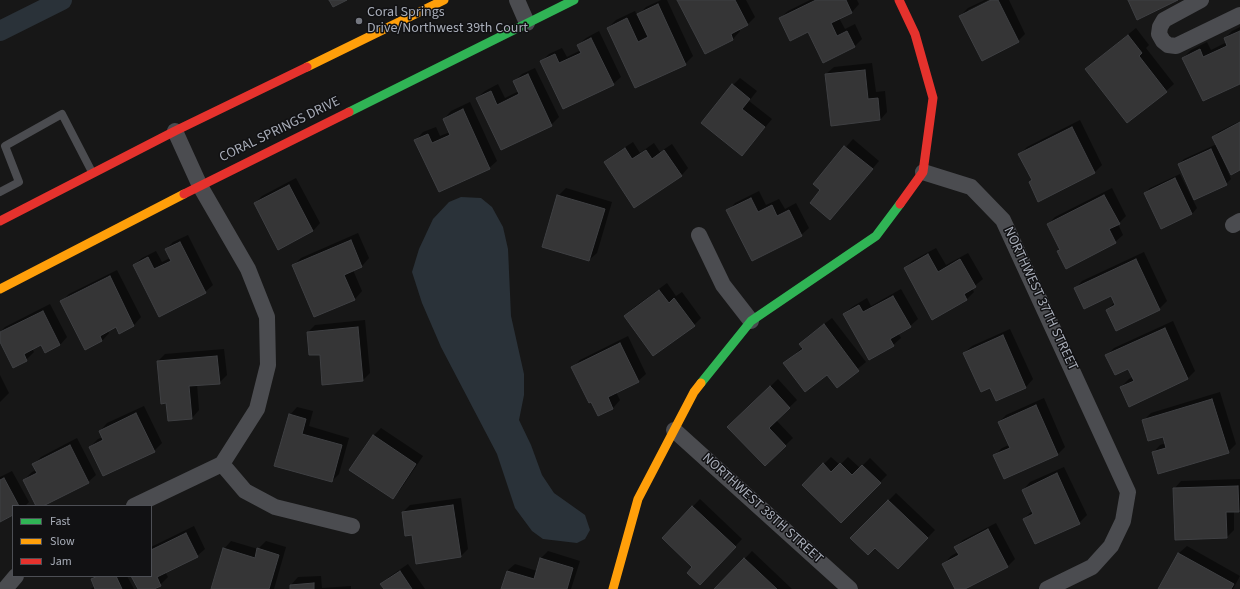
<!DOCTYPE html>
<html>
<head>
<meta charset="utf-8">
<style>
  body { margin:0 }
  #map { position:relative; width:1240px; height:589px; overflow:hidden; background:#171717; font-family:"Source Sans 3",sans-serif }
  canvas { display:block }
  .legend { position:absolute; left:12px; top:505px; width:140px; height:72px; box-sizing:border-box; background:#111113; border:1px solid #4d4f55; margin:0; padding:5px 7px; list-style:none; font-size:12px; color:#a8adb8 }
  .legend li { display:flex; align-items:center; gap:8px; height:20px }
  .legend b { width:20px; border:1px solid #4d4f55 }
</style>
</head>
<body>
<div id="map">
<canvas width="1240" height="589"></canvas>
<ul class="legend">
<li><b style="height:5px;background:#30b455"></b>Fast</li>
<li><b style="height:5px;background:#ff9f0a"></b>Slow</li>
<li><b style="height:5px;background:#e5322d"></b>Jam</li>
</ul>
</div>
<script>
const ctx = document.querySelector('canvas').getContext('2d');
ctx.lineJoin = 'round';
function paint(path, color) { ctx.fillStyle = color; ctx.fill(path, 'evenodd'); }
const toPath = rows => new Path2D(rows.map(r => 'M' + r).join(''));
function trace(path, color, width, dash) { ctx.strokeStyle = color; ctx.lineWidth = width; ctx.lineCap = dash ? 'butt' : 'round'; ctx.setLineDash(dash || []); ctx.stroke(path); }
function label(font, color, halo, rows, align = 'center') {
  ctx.font = font + ' "Source Sans 3",sans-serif'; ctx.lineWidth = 3; ctx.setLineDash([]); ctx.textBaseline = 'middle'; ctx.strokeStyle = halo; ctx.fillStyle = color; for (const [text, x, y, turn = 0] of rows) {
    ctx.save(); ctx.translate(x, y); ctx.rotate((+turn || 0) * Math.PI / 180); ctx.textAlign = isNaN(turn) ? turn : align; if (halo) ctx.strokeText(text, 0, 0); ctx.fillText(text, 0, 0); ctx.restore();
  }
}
paint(toPath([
  [461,197,481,198,492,207,503,227,508,249,511,316,524,374,524,395,519,420,531,445,542,475,554,493,585,515,590,530,585,539,577,543,543,539,532,531,515,508,497,454,441,347,422,303,412,272,419,249,433,219,449,202]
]), '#2a3239');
paint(toPath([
  [661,0,667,0,693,56,685,64,636,87,608,28,616,20,635,11,637,16,646,7],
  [679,0,746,0,755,17,747,25,739,29,740,31,733,39,705,53],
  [810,0,857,0,859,4,852,12,839,18,845,29,855,24,862,39,855,46,809,31,780,18,788,11],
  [985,0,988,0,968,10,968,12,993,0,1009,0,1025,34,1018,41,960,16,968,8],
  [1240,27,1240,83,1183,58,1191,50,1207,42,1211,50,1227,42,1225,38,1232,31],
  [1136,28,1149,45,1146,48,1174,84,1166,91,1086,69,1094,62],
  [599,31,621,77,613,84,541,62,549,54,562,48,567,57,581,50,578,45,586,38],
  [872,63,876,92,885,91,887,112,880,120,826,74,834,67],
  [535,68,559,117,551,125,477,98,485,91,498,84,505,98,519,91,514,82,522,74],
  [740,78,757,91,749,101,772,119,742,155,733,85],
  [470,102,497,161,489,168,416,140,423,132,436,127,440,136,450,132,444,119,451,111],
  [1080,120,1102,165,1095,172,1039,200,1030,182,1032,179,1020,154,1027,147],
  [1240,121,1240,169,1224,160,1223,160,1231,179,1226,184,1179,164,1184,159,1217,144,1213,137,1218,132],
  [853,139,879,161,830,219,822,190,814,184],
  [633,142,640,153,654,143,660,152,672,144,688,168,681,176,605,162,613,155],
  [1180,174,1197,208,1192,214,1161,228,1145,193,1150,188],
  [296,178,320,223,313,231,255,203,262,196],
  [566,188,612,202,597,253,589,260,558,196],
  [1112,188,1126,216,1118,224,1123,235,1115,242,1058,251,1060,249,1048,224,1055,217],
  [759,191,766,205,779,199,785,209,796,203,809,228,801,235,728,211,735,203],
  [358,233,369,258,362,266,353,270,362,291,355,299,315,316,293,266,301,258],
  [188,235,213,285,205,292,134,265,142,258,156,251,162,262,170,258,166,249,173,242],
  [936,248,946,265,968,253,983,279,972,288,974,292,967,299,932,318,905,268,912,261],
  [1144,252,1167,301,1159,309,1107,310,1115,302,1112,295,1075,289,1082,281],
  [117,270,141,317,134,325,119,332,116,326,108,330,109,333,102,341,61,302,69,294],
  [667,283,676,296,682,292,701,318,694,325,625,316,632,309],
  [901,289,918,319,910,326,898,333,901,338,893,345,844,314,852,307,867,298,871,306],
  [50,304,67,337,60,345,41,344,32,348,34,352,26,360,0,340,0,332,5,327],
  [832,318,866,362,837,386,827,374,784,364,803,347,800,344,808,336],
  [365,320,370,373,363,380,320,353,308,332,315,325],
  [1173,321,1195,371,1188,378,1129,405,1121,387,1129,379,1133,377,1129,367,1106,356,1114,348],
  [1010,329,1033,379,1026,387,997,400,991,386,964,353,972,346],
  [628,336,646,374,638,381,616,392,620,400,613,408,599,415,573,367,580,360],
  [224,349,227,375,219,383,197,384,199,410,192,418,167,402,158,361,165,354],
  [0,375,9,393,0,402],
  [778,379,797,400,776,420,793,438,765,465,729,427],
  [1220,392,1236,444,1228,452,1153,453,1160,445,1166,443,1163,435,1143,421,1151,413],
  [1044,398,1065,447,1058,454,1005,478,994,456,1002,448,1009,445,999,422,1006,415],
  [144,406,162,443,154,451,90,447,98,439,103,437,100,431,107,423],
  [297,407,313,411,309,426,349,438,339,474,332,481,275,465,290,415],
  [381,428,423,456,400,490,392,498,374,435],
  [77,438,96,475,88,482,41,506,37,506,24,480,32,472,36,470,34,464,41,457],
  [831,457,840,465,848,457,860,468,870,458,887,475,841,522,803,485],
  [1064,467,1087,515,1079,523,1024,519,1032,511,1023,490,1030,482],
  [12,471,29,502,25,506,13,506,13,514,0,521,0,477],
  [1240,479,1240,510,1234,511,1234,530,1227,537,1174,489,1181,481],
  [896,493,935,530,898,568,875,546,852,538],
  [461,498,468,549,460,557,403,512,410,505],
  [700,499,742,539,707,576,694,567,663,538],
  [996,523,1015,559,1007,567,963,589,956,589,944,564,951,556,958,552,956,547,963,540],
  [194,526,205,549,197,556,165,572,168,577,160,585,152,589,139,589,132,576,151,576,151,547],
  [231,541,258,549,266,541,286,547,274,589,213,589,224,549],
  [1187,546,1240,576,1233,589,1159,589,1179,553],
  [548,551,580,561,571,589,502,589,507,571,515,564,537,571,541,558],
  [752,551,792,589,716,589],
  [408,564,425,589,385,589,382,584,389,577],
  [96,576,127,576,134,589,90,589,96,586,93,580],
  [321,576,322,588,351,586,351,589,291,589,291,585,298,577]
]), '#0007');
trace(toPath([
  [0,31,62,0]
]), '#2a3239', 20);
const building = toPath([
  [329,0,347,0,333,7,329,0],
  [677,0,735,0,748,25,731,34,733,40,705,54,677,0],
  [816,0,846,0,852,13,831,23,837,36,847,31,855,47,823,63,808,32,790,41,779,18,816,0],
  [991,0,998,0,1019,42,982,61,959,16,991,0],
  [1128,0,1178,0,1137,20,1128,0],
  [658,4,686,65,635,88,607,28,627,18,638,42,648,37,637,14,658,4],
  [1240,31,1240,84,1203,101,1182,58,1200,49,1203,57,1227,46,1224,38,1240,31],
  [1128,35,1142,53,1139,56,1167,92,1127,123,1085,69,1128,35],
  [591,38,614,85,563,109,540,61,555,54,559,63,581,53,577,45,591,38],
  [865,70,868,99,878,98,880,120,831,126,825,74,865,70],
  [528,74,552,126,501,150,476,98,491,91,497,105,519,94,513,81,528,74],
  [732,84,750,99,742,109,765,127,742,156,701,123,732,84],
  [463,109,490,169,439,192,414,140,428,134,432,143,450,135,443,119,463,109],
  [1240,122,1240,170,1231,175,1212,137,1240,122],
  [1072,127,1095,173,1038,202,1029,182,1032,180,1018,154,1072,127],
  [844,146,873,169,830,220,810,203,820,190,813,184,844,146],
  [625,148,632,159,646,150,652,159,664,150,682,176,634,208,604,162,625,148],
  [1211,149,1227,185,1194,200,1178,164,1211,149],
  [1175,178,1192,214,1161,229,1144,193,1175,178],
  [289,185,313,231,278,250,254,203,289,185],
  [557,195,605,209,589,261,542,247,557,195],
  [1104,195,1120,224,1109,229,1116,243,1066,269,1057,251,1060,250,1047,224,1104,195],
  [751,198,758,212,772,205,777,216,789,210,802,236,752,261,726,210,751,198],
  [351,240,362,267,344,275,355,300,314,317,292,265,351,240],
  [180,242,206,293,159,317,133,265,148,257,154,269,171,261,165,249,180,242],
  [928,254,938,272,960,259,976,287,964,294,967,300,932,320,904,268,928,254],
  [1136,259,1160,310,1116,331,1106,310,1115,305,1111,296,1084,309,1074,288,1136,259],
  [110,276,134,326,119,334,116,327,100,336,102,341,85,350,60,301,110,276],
  [659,290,669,303,674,298,695,326,653,356,624,316,659,290],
  [893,296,911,327,890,339,894,346,869,360,843,314,859,305,863,312,893,296],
  [43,311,60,345,45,353,41,345,24,354,27,361,13,368,0,342,0,332,43,311],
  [824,324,859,371,837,388,827,375,805,392,783,363,803,349,799,344,824,324],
  [358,327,363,381,322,385,320,355,309,355,307,332,358,327],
  [1165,328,1188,379,1129,407,1120,387,1134,381,1128,369,1115,375,1105,355,1165,328],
  [1003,335,1026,388,996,401,990,388,981,392,963,353,1003,335],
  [620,343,639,382,608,397,613,409,598,416,591,402,589,403,571,367,620,343],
  [217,356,220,384,189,386,192,419,168,421,166,403,161,404,157,361,217,356],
  [770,386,790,408,769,428,786,446,765,466,727,427,770,386],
  [1212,399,1229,453,1158,474,1152,452,1166,448,1163,437,1148,441,1142,420,1212,399],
  [1036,405,1058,455,1004,479,993,455,1010,448,998,422,1036,405],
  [136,413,155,452,103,476,89,447,103,440,99,431,136,413],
  [289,414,306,419,302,434,342,445,332,482,274,466,289,414],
  [373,435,416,464,393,499,349,470,373,435],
  [70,445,89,483,43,506,36,506,23,480,37,473,32,464,70,445],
  [823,463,831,472,840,463,852,475,862,465,881,483,841,523,802,485,823,463],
  [1057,473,1080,524,1035,544,1023,519,1033,514,1022,490,1057,473],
  [4,478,19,506,13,506,13,515,0,522,0,480,4,478],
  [1238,486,1239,512,1226,512,1227,538,1175,540,1173,488,1238,486],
  [888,500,928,538,898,569,875,548,868,555,850,538,888,500],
  [453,505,461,557,416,564,412,535,405,536,402,512,453,505],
  [692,506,736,547,700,585,687,573,692,567,662,538,692,506],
  [988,529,1008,567,965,589,955,589,942,564,959,555,954,547,988,529],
  [186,533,198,557,157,577,161,586,154,589,138,589,131,576,151,576,151,550,186,533],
  [223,548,255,558,257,548,279,555,269,589,211,589,223,548],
  [1178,553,1234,584,1231,589,1158,589,1178,553],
  [540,558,573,568,567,589,501,589,507,571,534,579,540,558],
  [744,558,777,589,714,589,744,558],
  [400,571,412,589,384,589,380,584,400,571],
  [98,576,116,576,122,589,95,589,91,579,98,576],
  [314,583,314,589,290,589,290,585,314,583]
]);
paint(building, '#353536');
trace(building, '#3f4043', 1);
trace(toPath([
  [0,192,19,182,5,146,62,114,92,172]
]), '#4b4c50', 8);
trace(toPath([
  [517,0,527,23],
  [1201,0,1164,20,1160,27,1159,34,1163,41,1168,45,1176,46,1240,15],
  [923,172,971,187,1003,220,1128,492,1123,521,1111,546,1092,567,1047,589],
  [1233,225,1240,221],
  [699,235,723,285,751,321],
  [674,430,850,589],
  [222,464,245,491,275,507,352,526],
  [134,506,222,464,257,409,268,365,267,317,248,269,200,186,175,131],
  [5,589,16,576]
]), '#4b4c50', 16);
trace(toPath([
  [349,112,574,0],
  [701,383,751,321,876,236,900,204]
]), '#30b455', 9);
trace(toPath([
  [307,67,444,0],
  [0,289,184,194],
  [613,589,638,499,694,392,701,383]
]), '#ff9f0a', 9);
trace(toPath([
  [899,0,915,34,933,98,923,172,900,204],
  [184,194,349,112],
  [0,221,175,131,307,67]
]), '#e5322d', 9);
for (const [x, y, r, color] of [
  [359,21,4,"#757880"]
]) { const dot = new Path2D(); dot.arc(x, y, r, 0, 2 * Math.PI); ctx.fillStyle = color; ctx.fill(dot); trace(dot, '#111113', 1.5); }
label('14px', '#a8adb8', '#111113', [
  ["Coral Springs",367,13],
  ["Drive/Northwest 39th Court",367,29]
], 'left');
label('14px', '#a8adb8', '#111113', [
  ["CORAL SPRINGS DRIVE",280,130,-26],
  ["NORTHWEST 37TH STREET",1040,299,65],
  ["NORTHWEST 38TH STREET",762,509,42]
]);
</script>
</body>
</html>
